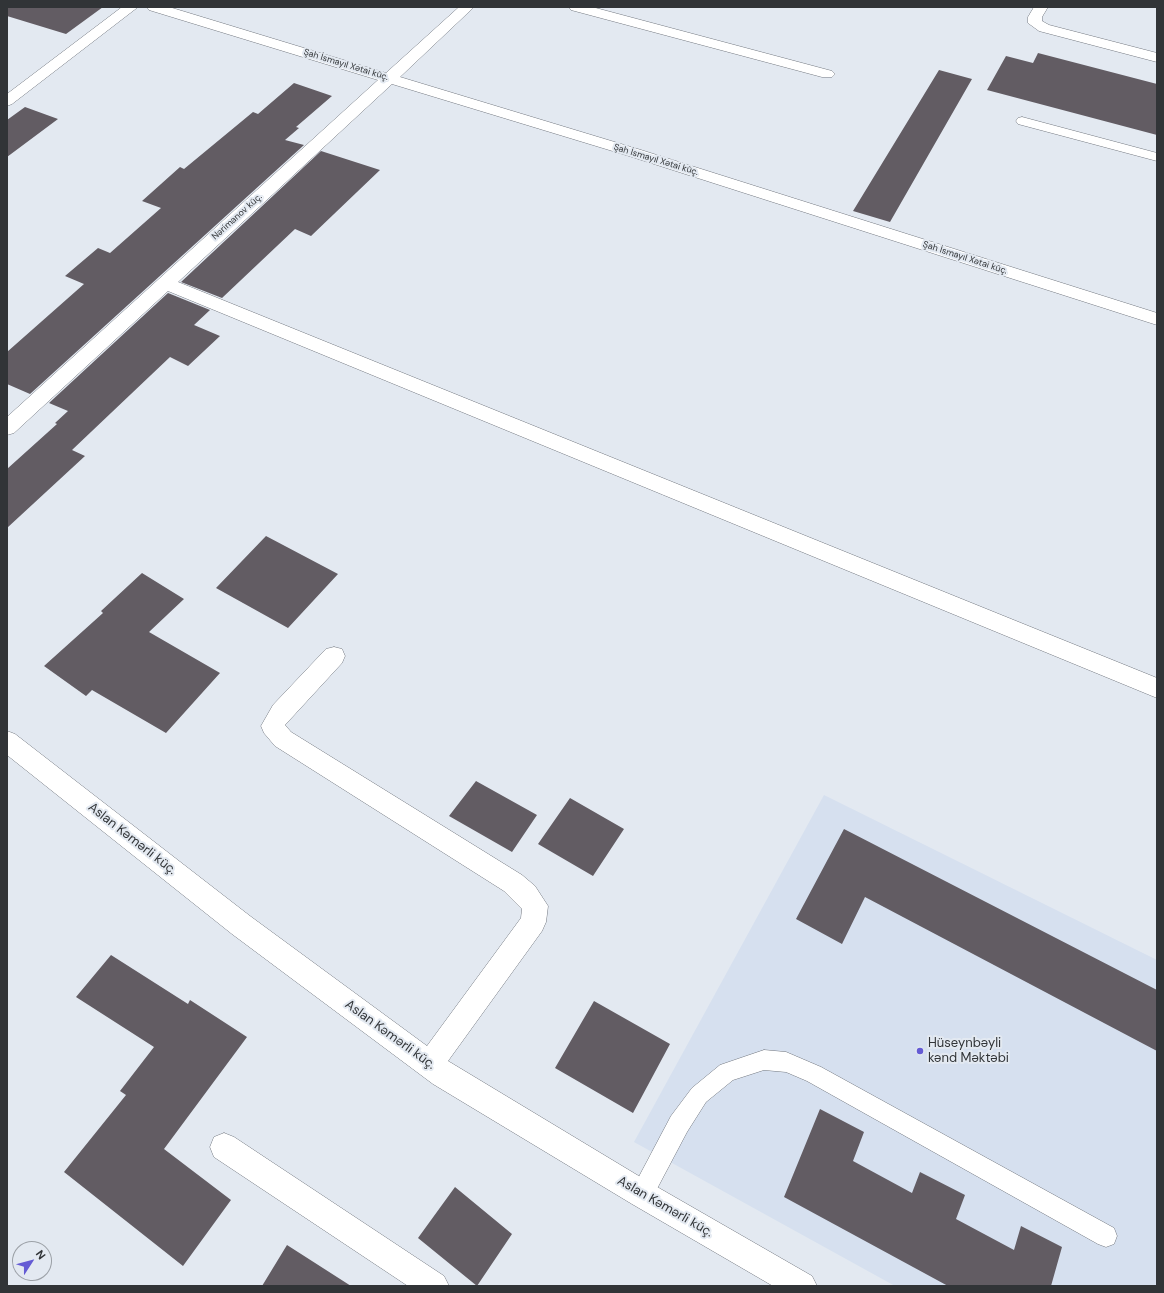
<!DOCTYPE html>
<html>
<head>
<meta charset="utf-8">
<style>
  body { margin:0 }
  #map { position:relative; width:1164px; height:1293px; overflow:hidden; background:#e3e9f1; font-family:"DM Sans",sans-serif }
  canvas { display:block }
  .frame { position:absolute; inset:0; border:8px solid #313437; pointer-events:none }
  .north { position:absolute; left:12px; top:1241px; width:40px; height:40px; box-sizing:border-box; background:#e3e9f1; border:1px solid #9ca1a7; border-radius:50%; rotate:54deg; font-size:11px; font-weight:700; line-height:16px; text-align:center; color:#313437 }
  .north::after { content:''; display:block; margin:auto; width:14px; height:18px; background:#645bd4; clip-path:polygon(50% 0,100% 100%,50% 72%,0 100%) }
</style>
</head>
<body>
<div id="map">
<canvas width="1164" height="1293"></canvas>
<div class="frame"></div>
<div class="north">N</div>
</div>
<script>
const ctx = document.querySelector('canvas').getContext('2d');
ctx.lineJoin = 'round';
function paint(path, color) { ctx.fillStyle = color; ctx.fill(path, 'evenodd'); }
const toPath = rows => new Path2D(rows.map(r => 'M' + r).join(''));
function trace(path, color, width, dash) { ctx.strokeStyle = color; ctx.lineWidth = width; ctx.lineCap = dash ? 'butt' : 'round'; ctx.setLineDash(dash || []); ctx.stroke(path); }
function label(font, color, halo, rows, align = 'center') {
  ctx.font = font + ' "DM Sans",sans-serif'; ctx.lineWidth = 4; ctx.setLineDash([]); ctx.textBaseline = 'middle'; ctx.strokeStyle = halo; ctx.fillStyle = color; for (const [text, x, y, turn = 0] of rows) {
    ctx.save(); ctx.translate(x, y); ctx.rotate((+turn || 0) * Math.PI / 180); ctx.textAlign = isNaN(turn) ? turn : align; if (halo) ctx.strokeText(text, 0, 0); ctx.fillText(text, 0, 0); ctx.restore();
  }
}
paint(toPath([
  [824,795,1157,960,1157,1286,895,1286,634,1142]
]), '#d6e0ef');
paint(toPath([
  [7,7,103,7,66,34,7,16],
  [1038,53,1157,84,1157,135,987,90,1006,56,1033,63],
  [939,70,972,79,890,222,853,211],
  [294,83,332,96,296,127,299,128,285,140,304,145,30,394,7,384,7,352,84,284,65,276,98,248,110,253,161,208,142,201,180,167,184,169,253,112,258,114],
  [25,107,58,119,7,157,7,120],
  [321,151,380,170,311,236,295,229,222,298,181,282],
  [168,293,210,310,194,325,220,336,188,366,170,357,72,450,85,456,7,528,7,469,57,424,55,423,68,411,49,403],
  [266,536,338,574,288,628,216,588],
  [142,573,184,599,149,632,220,673,166,733,92,690,86,696,44,666,103,613,101,611],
  [476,781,537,815,512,852,449,816],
  [570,798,624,829,593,876,538,844],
  [844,829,1157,990,1157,1051,865,897,842,944,796,919],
  [111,955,188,1004,190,1000,247,1037,164,1149,231,1200,183,1266,64,1172,126,1095,120,1091,154,1047,76,997],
  [594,1001,670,1044,633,1113,555,1068],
  [820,1109,864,1132,853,1161,912,1193,920,1172,965,1195,956,1219,1014,1250,1021,1226,1062,1247,1051,1286,948,1286,784,1197],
  [455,1187,512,1234,477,1286,418,1238],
  [287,1245,351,1286,262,1286]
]), '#625c63');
const service = toPath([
  [1022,117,1157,153,1157,161,1018,124,1016,121,1018,118,1022,117],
  [764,1050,786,1052,821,1067,1114,1228,1117,1236,1114,1244,1106,1247,1098,1244,807,1081,786,1072,764,1070,733,1080,706,1102,687,1132,650,1202,642,1205,634,1202,631,1194,634,1186,671,1116,692,1088,720,1065,764,1050]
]);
const minor = toPath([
  [122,7,138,7,12,104,7,106,7,94,122,7],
  [147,7,169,7,386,73,459,7,474,7,400,77,641,150,1157,313,1157,325,629,156,392,84,178,282,1157,678,1157,698,168,291,14,433,7,435,7,417,378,80,149,10,147,7],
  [569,7,592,7,832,71,835,74,832,77,822,77,571,10,569,7],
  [1034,7,1048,7,1042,17,1042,21,1049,25,1157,53,1157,62,1039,31,1028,23,1028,17,1034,7],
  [334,647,342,649,345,656,342,663,285,725,291,732,522,875,535,886,548,906,546,922,542,931,448,1061,652,1184,812,1276,817,1286,773,1286,632,1204,433,1084,232,934,7,755,7,731,15,734,250,916,427,1046,521,918,522,909,504,891,275,746,264,733,261,726,273,705,326,649,334,647],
  [224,1133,234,1137,444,1276,449,1286,408,1286,214,1157,210,1147,214,1137,224,1133]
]);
trace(service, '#747981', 1);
trace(minor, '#747981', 1);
paint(service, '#fff');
paint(minor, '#fff');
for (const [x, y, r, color] of [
  [920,1051,4,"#645bd4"]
]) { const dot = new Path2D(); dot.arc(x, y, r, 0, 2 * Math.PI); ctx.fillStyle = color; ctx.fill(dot); trace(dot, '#e3e9f1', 1.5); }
label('9px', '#313437', '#e3e9f1', [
  ["Şah İsmayıl Xətai küç.",346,65,17],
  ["Şah İsmayıl Xətai küç.",656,160,17],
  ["Nərimanov küç.",237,217,-42],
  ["Şah İsmayıl Xətai küç.",965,258,18]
]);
label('13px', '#313437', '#e3e9f1', [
  ["Aslan Kəmərli küç.",132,839,38],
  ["Aslan Kəmərli küç.",390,1035,36],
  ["Aslan Kəmərli küç.",665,1207,30]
]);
label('13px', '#313437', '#e3e9f1', [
  ["Hüseynbəyli",928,1044],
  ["kənd Məktəbi",928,1059]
], 'left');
</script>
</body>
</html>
